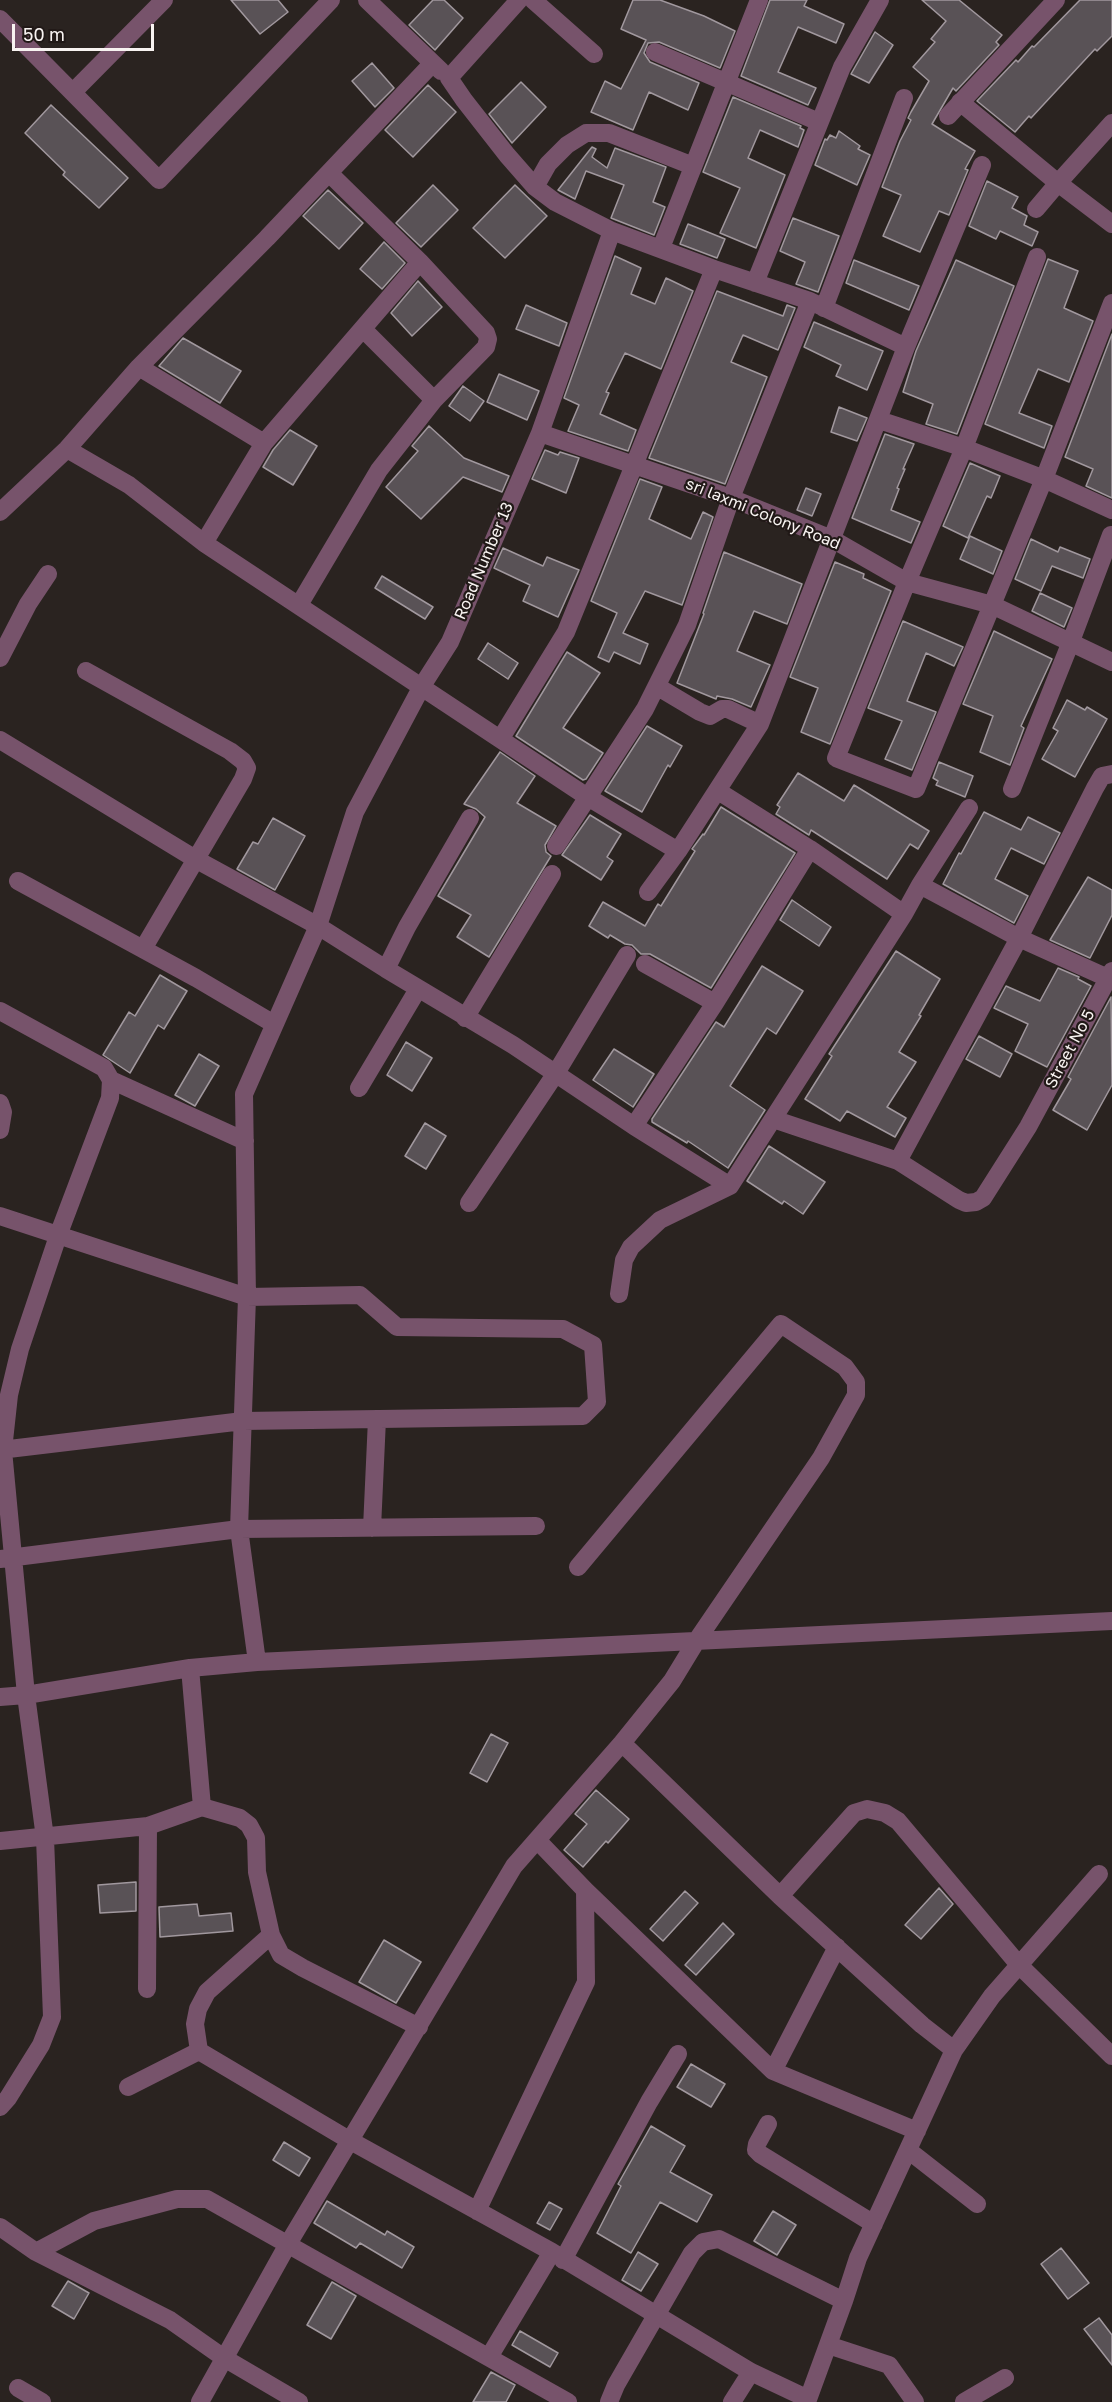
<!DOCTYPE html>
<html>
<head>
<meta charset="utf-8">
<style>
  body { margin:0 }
  #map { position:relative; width:1112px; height:2402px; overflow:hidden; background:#2a2320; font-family:"Golos Text",sans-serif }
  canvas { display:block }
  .scale { position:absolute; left:12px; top:24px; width:142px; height:27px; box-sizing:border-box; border:3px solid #f8f3f1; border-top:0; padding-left:8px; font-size:18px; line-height:21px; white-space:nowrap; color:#f8f3f1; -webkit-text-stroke:4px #211917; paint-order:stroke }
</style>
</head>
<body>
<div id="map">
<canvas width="1112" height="2402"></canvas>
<div class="scale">50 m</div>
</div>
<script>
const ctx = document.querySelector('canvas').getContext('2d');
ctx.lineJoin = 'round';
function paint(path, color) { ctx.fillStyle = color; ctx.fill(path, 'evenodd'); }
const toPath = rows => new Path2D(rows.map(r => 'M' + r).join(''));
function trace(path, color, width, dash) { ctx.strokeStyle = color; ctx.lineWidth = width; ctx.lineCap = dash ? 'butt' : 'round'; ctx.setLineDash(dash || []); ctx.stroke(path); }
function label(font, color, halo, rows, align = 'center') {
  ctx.font = font + ' "Golos Text",sans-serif'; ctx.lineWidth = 4.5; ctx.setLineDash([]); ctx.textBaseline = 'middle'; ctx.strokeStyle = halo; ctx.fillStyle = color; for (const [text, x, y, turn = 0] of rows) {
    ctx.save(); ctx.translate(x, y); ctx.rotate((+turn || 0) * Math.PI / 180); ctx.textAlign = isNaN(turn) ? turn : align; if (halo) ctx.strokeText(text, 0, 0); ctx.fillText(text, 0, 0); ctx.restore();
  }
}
const building = toPath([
  [231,0,278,0,288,12,260,34,231,0],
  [433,0,444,0,463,18,435,50,409,25,433,0],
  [633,0,660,0,704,16,735,31,720,68,659,42,648,43,644,53,650,62,699,83,688,110,649,92,633,130,591,112,605,81,621,89,646,40,621,29,633,0],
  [770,0,807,0,804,6,844,24,836,43,798,27,778,72,816,88,808,105,741,76,770,0],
  [922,0,959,0,1002,35,996,42,999,45,956,91,953,88,932,124,975,151,965,169,968,170,949,215,939,211,920,252,883,236,901,195,882,187,900,141,911,120,908,118,911,112,929,81,913,67,935,42,931,39,946,21,922,0],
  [1080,0,1112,0,1112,36,1097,51,1095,49,1031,118,1029,116,1015,132,977,101,1016,60,1018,62,1032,46,1034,47,1080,0],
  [875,32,893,45,869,83,851,74,875,32],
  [372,63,394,88,375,107,352,81,372,63],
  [521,82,546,107,512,143,489,114,521,82],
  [428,85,456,112,413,157,385,130,428,85],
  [733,97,801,126,800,128,804,130,798,147,760,130,748,158,785,175,756,248,720,233,740,188,703,172,733,97],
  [51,105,128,178,99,208,63,175,65,172,25,133,51,105],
  [839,131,860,146,858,149,870,155,857,185,815,165,825,139,827,140,830,135,836,138,839,131],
  [592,147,596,149,592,157,607,168,615,148,666,167,653,202,665,207,654,235,611,218,624,185,586,171,575,199,558,190,592,147],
  [987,181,1018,197,1012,208,1027,216,1024,225,1038,232,1032,246,1000,231,996,239,969,226,987,181],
  [433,185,458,210,421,247,396,223,433,185],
  [515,185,547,216,505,258,473,228,515,185],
  [328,190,363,223,339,249,303,216,328,190],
  [793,218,839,236,818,292,796,284,805,262,780,251,793,218],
  [688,224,725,239,717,258,680,244,688,224],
  [384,242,405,263,382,289,360,269,384,242],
  [615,256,641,268,631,294,655,304,666,278,693,291,661,369,625,353,606,392,609,393,600,414,636,430,628,451,568,431,579,405,564,398,615,256],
  [1048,259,1078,271,1064,308,1093,321,1069,382,1038,369,1019,413,1052,426,1044,448,985,424,1048,259],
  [854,260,919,286,909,310,846,283,854,260],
  [956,260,1014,286,957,434,926,424,933,404,903,392,916,351,956,260],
  [418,281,442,307,412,336,391,313,418,281],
  [717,291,783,316,787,305,795,308,778,350,743,335,731,362,767,377,725,484,649,458,717,291],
  [526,305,567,323,559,346,516,329,526,305],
  [814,322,883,351,867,390,836,376,841,365,804,347,814,322],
  [1112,334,1112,498,1086,486,1093,469,1065,457,1112,334],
  [183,338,241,371,220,403,159,366,183,338],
  [499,374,539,391,527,420,487,402,499,374],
  [463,386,484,401,470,421,449,406,463,386],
  [839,407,867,418,857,441,831,432,839,407],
  [429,426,464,458,509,476,502,492,463,477,421,519,386,487,418,451,412,446,429,426],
  [290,430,317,446,293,485,263,467,273,450,290,430],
  [885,434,914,444,903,469,905,469,897,488,899,489,891,510,920,522,911,543,852,518,885,434],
  [545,450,558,455,560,452,579,458,566,493,532,479,545,450],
  [970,463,1000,476,991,498,987,496,968,538,943,526,970,463],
  [640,479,662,487,649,519,691,539,703,512,713,517,682,605,645,591,623,633,648,644,640,664,614,652,609,662,598,657,617,613,591,601,640,479],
  [806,488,821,494,812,516,797,510,806,488],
  [970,536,1002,551,993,574,960,559,970,536],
  [1031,539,1058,552,1060,547,1090,559,1083,578,1052,566,1041,591,1015,579,1031,539],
  [503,548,543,566,547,557,579,570,558,617,523,601,530,585,494,568,503,548],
  [724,552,802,584,787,624,754,611,737,651,770,665,751,707,732,699,717,696,716,699,677,683,704,614,703,613,724,552],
  [835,562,864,574,863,578,891,591,830,744,801,732,818,688,790,677,835,562],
  [382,576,433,607,425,619,375,588,382,576],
  [1040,593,1072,608,1064,627,1032,611,1040,593],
  [903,621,963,647,954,666,926,653,907,701,936,712,912,770,885,759,902,721,868,708,903,621],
  [994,631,1052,659,1021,726,1024,728,1010,765,980,752,993,716,963,704,994,631],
  [488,643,518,663,508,679,478,659,488,643],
  [567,652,600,673,563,728,603,753,586,779,583,780,516,736,567,652],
  [1067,700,1085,710,1087,707,1107,719,1075,777,1042,759,1058,731,1053,728,1067,700],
  [647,726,682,746,670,767,668,765,642,812,605,791,647,726],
  [500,752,535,776,517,803,556,826,545,845,546,852,551,856,489,957,457,937,471,915,438,896,485,817,476,809,464,804,500,752],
  [939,762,973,776,965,797,936,785,938,781,933,778,939,762],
  [798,773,844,801,854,785,929,831,918,849,910,844,887,879,811,830,809,835,776,814,780,807,777,805,798,773],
  [721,807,795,853,711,988,650,954,641,954,632,945,625,944,610,935,608,938,589,926,603,902,645,926,658,904,661,906,695,851,692,849,703,834,704,835,721,807],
  [984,812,1021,830,1028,817,1060,833,1044,864,1011,848,995,879,1028,896,1014,923,943,884,959,853,961,854,984,812],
  [590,815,621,834,607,857,613,861,601,880,562,855,590,815],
  [273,818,305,836,275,890,237,869,253,842,258,844,273,818],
  [1088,877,1112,890,1112,915,1090,958,1050,940,1088,877],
  [792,900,831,927,819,946,780,920,792,900],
  [896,951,940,979,919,1015,921,1016,899,1052,916,1062,887,1107,906,1118,895,1137,847,1111,840,1121,805,1099,832,1056,829,1054,896,951],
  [762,966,803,991,776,1034,767,1028,730,1086,765,1110,728,1168,688,1141,687,1143,652,1122,652,1119,716,1022,724,1027,762,966],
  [1058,968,1079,977,1078,979,1091,986,1047,1067,1015,1051,1028,1024,994,1008,1006,986,1040,1001,1058,968],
  [160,975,187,991,164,1029,158,1025,130,1073,103,1055,129,1012,135,1016,160,975],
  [1111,997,1112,1085,1087,1130,1053,1110,1071,1079,1068,1077,1111,997],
  [979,1036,1012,1054,1000,1077,966,1059,979,1036],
  [406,1042,432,1058,412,1091,387,1075,406,1042],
  [614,1049,654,1074,633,1107,593,1080,614,1049],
  [199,1054,219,1066,195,1106,175,1095,199,1054],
  [425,1123,446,1136,426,1169,405,1156,425,1123],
  [769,1146,825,1182,803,1214,784,1201,782,1204,747,1181,769,1146],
  [491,1734,508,1743,487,1782,470,1773,491,1734],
  [596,1790,629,1819,608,1843,606,1841,583,1867,564,1850,587,1824,575,1814,596,1790],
  [136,1882,136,1911,100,1913,98,1885,136,1882],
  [939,1888,953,1904,921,1939,905,1925,939,1888],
  [685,1891,698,1903,663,1941,650,1929,685,1891],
  [197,1904,199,1916,231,1913,233,1931,160,1937,159,1907,197,1904],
  [723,1923,734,1934,696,1975,685,1965,723,1923],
  [384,1940,421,1962,396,2003,359,1982,384,1940],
  [691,2064,725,2084,711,2107,677,2087,691,2064],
  [651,2126,685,2146,670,2172,712,2195,697,2222,660,2202,631,2253,597,2233,621,2186,618,2184,651,2126],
  [284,2142,310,2158,299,2176,273,2160,284,2142],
  [327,2201,385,2235,387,2231,414,2247,402,2268,360,2243,356,2248,314,2223,327,2201],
  [549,2202,562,2209,550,2230,537,2223,549,2202],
  [773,2211,796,2225,777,2255,754,2241,773,2211],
  [1061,2248,1089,2283,1068,2299,1041,2264,1061,2248],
  [638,2252,658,2264,641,2291,622,2280,638,2252],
  [68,2281,89,2293,74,2319,52,2306,68,2281],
  [332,2282,356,2296,331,2339,307,2325,332,2282],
  [1099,2318,1112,2335,1112,2365,1084,2329,1099,2318],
  [520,2331,558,2353,550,2367,512,2345,520,2331],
  [491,2372,515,2385,506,2402,473,2402,491,2372]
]);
paint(building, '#595256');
trace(building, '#a1989e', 1.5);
trace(toPath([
  [367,0,441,71],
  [519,0,449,78,464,100,507,155,535,187,555,202,612,231,714,269,810,301,906,347],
  [533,0,594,54],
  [0,19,159,180,331,0],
  [655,52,819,122],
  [73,92,164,0],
  [960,102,1058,183,1112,123],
  [948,116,1056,0],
  [535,187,548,164,567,145,586,133,609,133,693,166],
  [1036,209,1058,183,1112,224],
  [661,248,759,0],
  [1037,257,964,448,907,582,836,758,916,789,1044,479,1112,303],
  [755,283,842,67,880,0],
  [824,308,904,98],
  [363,329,434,400],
  [139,367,264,443],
  [879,420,964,448,1044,479,1112,510],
  [540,433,731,498,832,539,907,582,992,605,1112,662],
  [67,449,129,485,204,543,586,796,678,851,760,724,906,347,982,165],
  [0,512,67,449,139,367,267,238,431,65],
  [204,543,264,443,420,262],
  [299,605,379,470,434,400,486,347,488,339,486,333,420,262,329,173],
  [0,658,28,604,48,574],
  [86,671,230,751,243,761,247,768,243,779,143,949],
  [658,687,700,712,710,716,722,709,728,709,760,724],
  [501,738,566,632,714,269],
  [0,740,197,860,318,926,386,969,407,927,470,818],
  [1012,789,1070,644,1111,535],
  [718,791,810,849,904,914],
  [556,846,645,709,687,625,731,498,810,301],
  [18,881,196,978,274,1024],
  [920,885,1019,938,1112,980],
  [648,892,678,851],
  [645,964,715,1003],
  [386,969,513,1045,634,1126,730,1186,660,1220,631,1247,624,1260,619,1294],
  [0,1011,104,1068,111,1080,110,1098,59,1233,20,1349,9,1395,3,1450,26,1695,45,1838,52,2017,41,2045,8,2098,0,2107],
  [465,1018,552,874],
  [111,1080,245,1141],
  [359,1088,418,989],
  [0,1103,3,1112,0,1130],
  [773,1119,898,1161,959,1200,966,1203,976,1202,983,1198,1028,1127,1112,971],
  [634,1126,715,1003,810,849],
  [898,1161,1019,938,1095,788,1102,776,1112,774],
  [730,1186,904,914,920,885,969,808],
  [469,1203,556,1073,627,955],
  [0,1216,247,1297,360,1295,397,1327,563,1329,593,1345,597,1402,583,1416,243,1421,0,1450],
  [372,1528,377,1419],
  [0,1559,239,1529,536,1526],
  [257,1662,239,1529,247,1297,244,1094,318,926,355,812,422,686,450,642,540,433,612,231],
  [190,1668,202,1807],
  [0,1697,26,1695,190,1668,257,1662,1112,1621],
  [622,1743,780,1896,922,2025,954,2050,858,2258,844,2301,807,2402],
  [0,1841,148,1826,202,1807,240,1818,249,1825,256,1838,257,1872,271,1935,281,1955,303,1968,419,2027],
  [538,1841,585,1890,773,2071,917,2131],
  [780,1896,854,1813,867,1809,885,1813,898,1821,1019,1965,1112,2056],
  [147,1989,148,1826],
  [954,2050,992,1996,1099,1874],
  [199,2051,195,2024,198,2009,207,1992,271,1935],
  [773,2071,837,1947],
  [128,2087,199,2051,349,2140,552,2252,751,2372,808,2399],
  [768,2124,757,2144,756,2150,760,2154,874,2224],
  [908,2150,977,2204],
  [477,2211,586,1982,585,1890],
  [0,2227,36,2252,170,2320,224,2358,299,2402],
  [36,2252,94,2221,177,2199,207,2199,568,2402],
  [563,2260,649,2102,678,2054],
  [828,2345,889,2365,915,2402],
  [489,2357,552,2252],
  [18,2388,42,2402],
  [200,2402,288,2244,514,1866,622,1743,672,1681,697,1640,821,1458,856,1395,856,1382,845,1367,781,1324,578,1567],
  [609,2402,616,2385,692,2253,703,2242,719,2239,844,2301],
  [732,2402,751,2372],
  [964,2402,1005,2378]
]), '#77536b', 18);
label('16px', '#f8f3f1', '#211917', [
  ["sri laxmi Colony Road",763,514,22],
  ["Road Number 13",484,561,-67],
  ["Street No 5",1070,1049,-62]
]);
</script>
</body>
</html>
